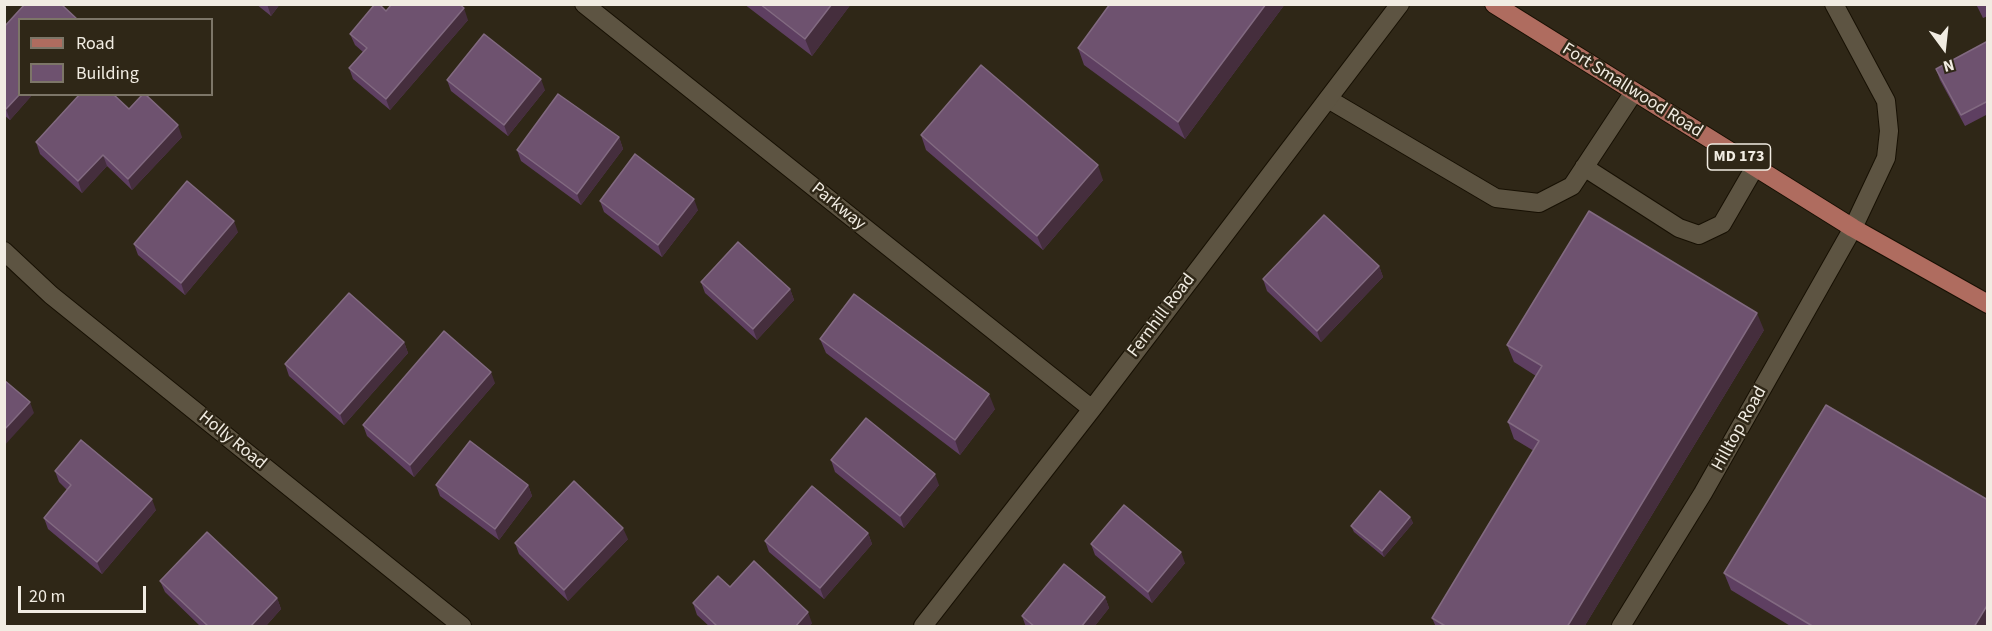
<!DOCTYPE html>
<html>
<head>
<meta charset="utf-8">
<style>
  body { margin:0 }
  #map { position:relative; width:1992px; height:631px; overflow:hidden; background:#2f2717; font-family:"Source Sans 3",sans-serif }
  canvas { display:block }
  .frame { position:absolute; inset:0; border:6px solid #f1ece2; pointer-events:none }
  .legend { position:absolute; left:18px; top:18px; width:195px; height:78px; box-sizing:border-box; background:#2f2717; border:2px solid #7d7668; margin:0; padding:8px 10px; list-style:none; font-size:18px; color:#f1ece2 }
  .legend li { display:flex; align-items:center; gap:12px; height:30px }
  .legend b { width:30px; border:2px solid #7d7668 }
  .north { position:absolute; left:1914px; top:18px; width:60px; height:60px; -webkit-text-stroke:4px #2f2717; paint-order:stroke; rotate:165deg; font-size:16px; font-weight:700; line-height:24px; text-align:center; color:#f1ece2 }
  .north::after { content:''; display:block; margin:auto; width:21px; height:27px; background:#f1ece2; clip-path:polygon(50% 0,100% 100%,50% 72%,0 100%) }
  .scale { position:absolute; left:18px; top:586px; width:128px; height:27px; box-sizing:border-box; border:3px solid #f1ece2; border-top:0; padding-left:8px; font-size:18px; line-height:21px; white-space:nowrap; color:#f1ece2; -webkit-text-stroke:4px #2f2717; paint-order:stroke }
</style>
</head>
<body>
<div id="map">
<canvas width="1992" height="631"></canvas>
<div class="frame"></div>
<ul class="legend">
<li><b style="height:8px;background:#af6c5f"></b>Road</li>
<li><b style="height:16px;background:#6e526f"></b>Building</li>
</ul>
<div class="north">N</div>
<div class="scale">20 m</div>
</div>
<script>
const ctx = document.querySelector('canvas').getContext('2d');
ctx.lineJoin = 'round';
const toPath = rows => new Path2D(rows.map(r => 'M' + r).join(''));
function trace(path, color, width, dash) { ctx.strokeStyle = color; ctx.lineWidth = width; ctx.lineCap = dash ? 'butt' : 'round'; ctx.setLineDash(dash || []); ctx.stroke(path); }
function paint(path, color) { ctx.fillStyle = color; ctx.fill(path, 'evenodd'); }
function label(font, color, halo, rows, align = 'center') {
  ctx.font = font + ' "Source Sans 3",sans-serif'; ctx.lineWidth = 5; ctx.setLineDash([]); ctx.textBaseline = 'middle'; ctx.strokeStyle = halo; ctx.fillStyle = color; for (const [text, x, y, turn = 0] of rows) {
    ctx.save(); ctx.translate(x, y); ctx.rotate((+turn || 0) * Math.PI / 180); ctx.textAlign = isNaN(turn) ? turn : align; if (halo) ctx.strokeText(text, 0, 0); ctx.fillText(text, 0, 0); ctx.restore();
  }
}
const lane = toPath([
  [1328,99,1496,198,1539,203,1572,186,1634,92],
  [1584,167,1679,228,1699,235,1722,224,1755,167]
]);
const street = toPath([
  [584,4,1092,409],
  [4,251,51,295,462,626],
  [923,626,1092,409,1400,4],
  [1621,626,1703,493,1853,228,1886,158,1889,131,1886,101,1834,4]
]);
const primary = toPath([
  [1494,4,1853,228,1988,304]
]);
trace(lane, '#171003', 20);
trace(street, '#171003', 20);
trace(primary, '#171003', 20);
trace(lane, '#5d5442', 18);
trace(street, '#5d5442', 18);
trace(primary, '#af6c5f', 18);
paint(toPath([
  [256,4,280,4,271,16],
  [744,4,851,4,812,56],
  [1110,4,1285,4,1185,139,1084,65,1078,48],
  [1976,4,1988,4,1988,16,1983,18],
  [386,11,468,20,390,110,353,79,349,68,363,52,355,45,350,34],
  [4,27,20,94,33,94,10,120,4,115],
  [1988,41,1988,114,1965,126,1940,80,1936,69],
  [447,80,545,90,508,136,451,91],
  [129,109,182,137,132,190,107,166,82,193,40,154,36,142],
  [921,135,1103,180,1043,250,926,150],
  [619,137,623,149,581,205,521,161,517,150],
  [600,201,698,210,662,257,604,212],
  [238,232,185,295,138,255,134,244],
  [1379,266,1383,277,1321,342,1267,291,1263,279],
  [701,282,790,289,794,300,757,340,705,293],
  [1764,330,1584,627,1436,627,1432,618,1534,451,1514,439,1508,422,1536,376,1514,362,1507,345],
  [820,339,995,409,960,455,826,353],
  [404,342,408,353,344,425,289,376,285,364],
  [495,383,414,477,367,436,363,425],
  [831,460,939,485,904,528,835,472],
  [55,471,156,510,102,574,48,529,44,518,67,490,59,482],
  [436,485,528,485,532,496,499,540,440,496],
  [1410,517,1413,523,1384,557,1354,532,1351,526],
  [868,533,872,544,824,599,769,552,765,541],
  [628,539,568,601,519,554,515,543],
  [1091,544,1185,563,1152,603,1095,555],
  [1724,573,1988,627,1792,627,1731,590],
  [160,581,277,598,281,609,265,627,201,627,165,592],
  [730,587,812,623,809,627,710,627,697,615,693,603],
  [1105,597,1109,608,1094,627,1026,627,1022,616]
]), '#5e3f61');
paint(toPath([
  [267,4,280,4,271,16],
  [832,4,851,4,812,56,805,39],
  [1266,4,1285,4,1185,139,1178,122],
  [464,8,468,20,390,110,386,99],
  [541,79,545,90,508,136,504,125],
  [20,94,33,94,10,120,6,109],
  [178,125,182,137,132,190,128,179],
  [619,137,623,149,581,205,577,194],
  [103,155,107,166,82,193,78,181],
  [1098,165,1103,180,1043,250,1037,236],
  [694,199,698,210,662,257,658,245],
  [234,221,238,232,185,295,181,283],
  [1379,266,1383,277,1321,342,1317,331],
  [790,289,794,300,757,340,753,329],
  [1757,313,1764,330,1584,627,1567,627],
  [404,342,408,353,344,425,340,414],
  [491,372,495,383,414,477,410,465],
  [989,394,995,409,960,455,955,440],
  [30,402,34,413,4,446,4,430],
  [935,474,939,485,904,528,900,516],
  [528,485,532,496,499,540,495,529],
  [152,499,156,510,102,574,97,562],
  [1410,517,1413,523,1384,557,1382,551],
  [623,528,628,539,568,601,564,590],
  [868,533,872,544,824,599,820,588],
  [1181,552,1185,563,1152,603,1148,592],
  [1105,597,1109,608,1094,627,1081,627],
  [277,598,281,609,265,627,250,627],
  [1988,604,1988,627,1974,627],
  [808,612,812,623,809,627,795,627]
]), '#452e3d');
const building = toPath([
  [25,4,61,4,78,20,20,20,20,94,6,109,4,108,4,27,25,4],
  [375,4,379,4,386,11,392,4,459,4,464,8,386,99,349,68,367,48,350,34,375,4],
  [760,4,832,4,805,39,760,4],
  [1110,4,1266,4,1178,122,1078,48,1110,4],
  [484,34,541,79,504,125,447,80,484,34],
  [1988,41,1988,101,1961,115,1936,69,1988,41],
  [981,65,1098,165,1037,236,921,135,981,65],
  [80,94,113,94,129,109,143,94,145,94,178,125,128,179,103,155,78,181,36,142,80,94],
  [558,94,619,137,577,194,517,150,558,94],
  [635,154,694,199,658,245,600,201,635,154],
  [187,181,234,221,181,283,134,244,187,181],
  [1589,211,1757,313,1567,627,1447,627,1432,618,1539,441,1508,422,1542,366,1507,345,1589,211],
  [1324,215,1379,266,1317,331,1263,279,1324,215],
  [738,242,790,289,753,329,701,282,738,242],
  [349,293,404,342,340,414,285,364,349,293],
  [854,294,989,394,955,440,820,339,854,294],
  [444,331,491,372,410,465,363,425,444,331],
  [4,380,30,402,4,430,4,380],
  [1826,405,1988,500,1988,604,1974,627,1814,627,1724,573,1826,405],
  [866,418,935,474,900,516,831,460,866,418],
  [81,440,152,499,97,562,44,518,71,485,55,471,81,440],
  [470,441,528,485,495,529,436,485,470,441],
  [574,481,623,528,564,590,515,543,574,481],
  [812,486,868,533,820,588,765,541,812,486],
  [1380,491,1410,517,1382,551,1351,526,1380,491],
  [1124,505,1181,552,1148,592,1091,544,1124,505],
  [207,532,277,598,250,627,209,627,160,581,207,532],
  [754,561,808,612,795,627,718,627,693,603,718,576,730,587,754,561],
  [1064,564,1105,597,1081,627,1035,627,1022,616,1064,564]
]);
paint(building, '#6e526f');
trace(building, '#826a81', 1.5);
for (const [x, y, w] of [
  [1739,157,63]
]) { const box = new Path2D(); box.roundRect(x - w / 2, y - 13, w, 26, 4.5); ctx.fillStyle = '#2f2717'; ctx.fill(box); trace(box, '#f1ece2', 1.5); }
label('bold 16px', '#f1ece2', null, [
  ["MD 173",1739,157]
]);
label('18px', '#f1ece2', '#2f2717', [
  ["Fort Smallwood Road",1632,91,32],
  ["Parkway",838,207,39],
  ["Fernhill Road",1162,316,-53],
  ["Hilltop Road",1740,429,-61],
  ["Holly Road",232,441,39]
]);
</script>
</body>
</html>
